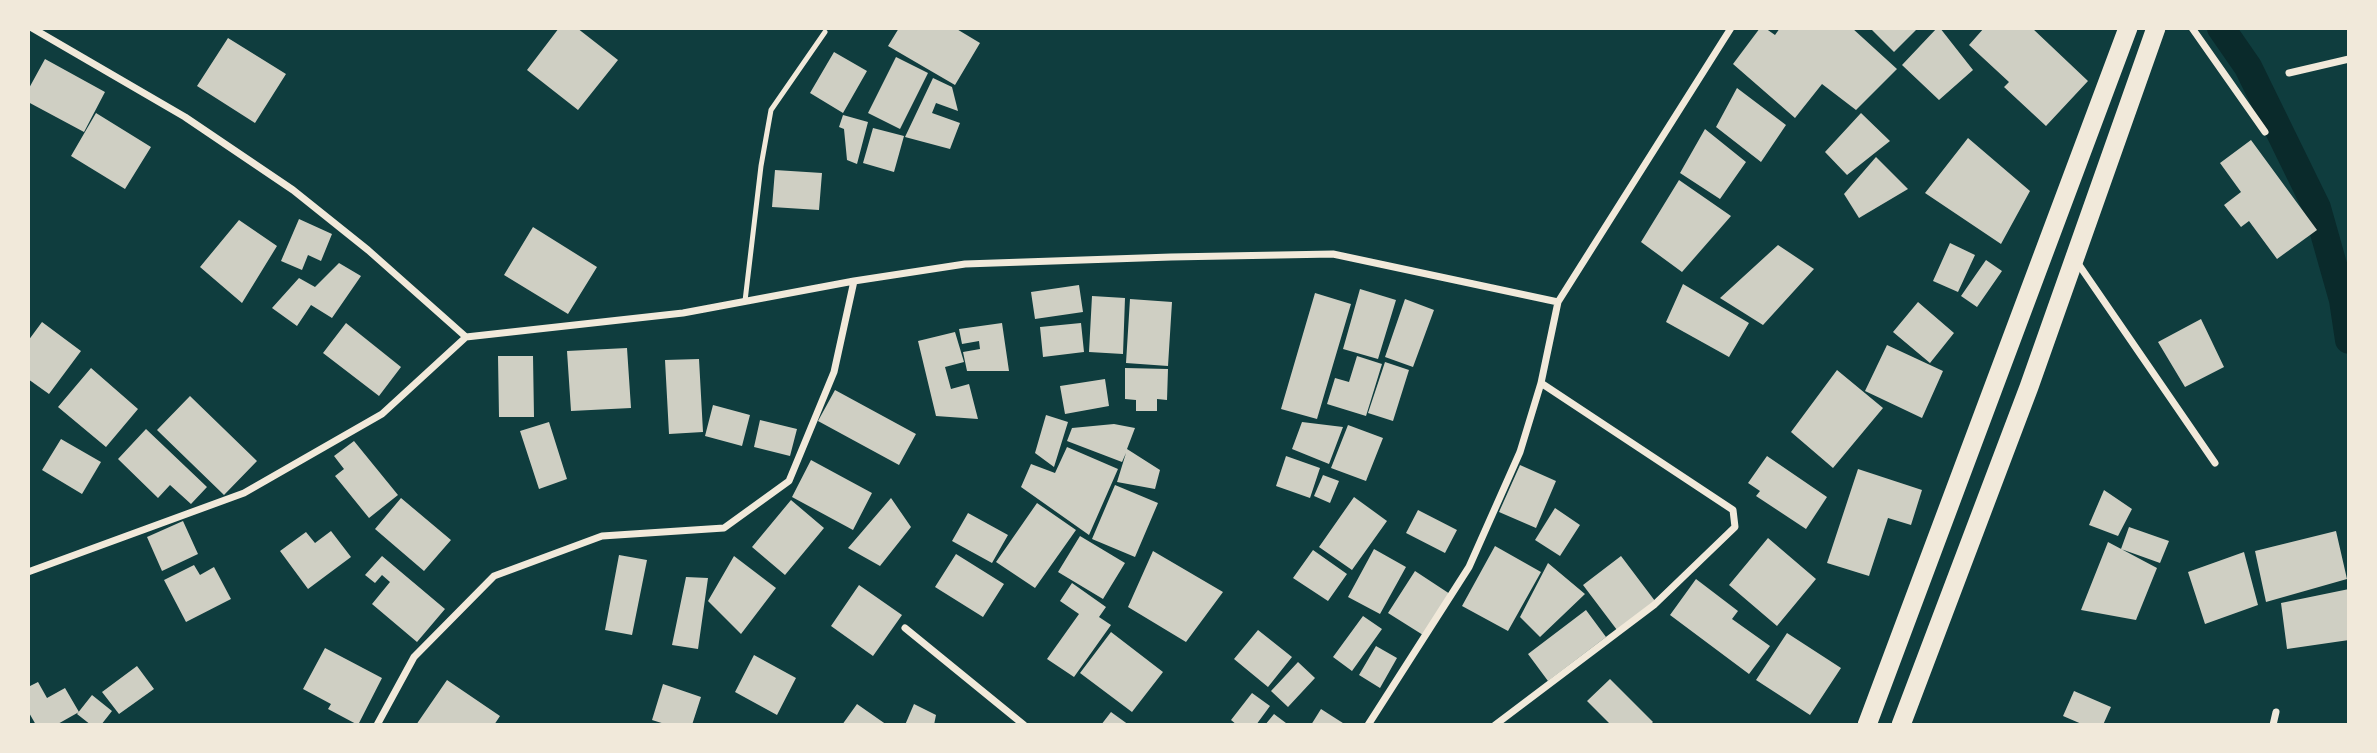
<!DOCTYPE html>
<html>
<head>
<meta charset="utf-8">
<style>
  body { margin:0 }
  #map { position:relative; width:2377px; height:753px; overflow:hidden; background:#0f3d3e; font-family:"Sofia Sans Condensed",sans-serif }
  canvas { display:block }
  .frame { position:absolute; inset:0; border:30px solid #f1e9da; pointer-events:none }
</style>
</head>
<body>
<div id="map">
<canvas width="2377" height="753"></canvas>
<div class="frame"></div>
</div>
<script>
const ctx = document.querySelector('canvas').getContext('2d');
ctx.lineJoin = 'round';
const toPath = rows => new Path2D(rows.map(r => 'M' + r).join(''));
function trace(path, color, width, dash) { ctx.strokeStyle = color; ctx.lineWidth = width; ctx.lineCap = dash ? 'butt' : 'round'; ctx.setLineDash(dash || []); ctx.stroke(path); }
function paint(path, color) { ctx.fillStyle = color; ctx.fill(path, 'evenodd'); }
trace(toPath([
  [2221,28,2248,67,2317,208,2343,300,2349,340]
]), '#0a2a2b', 28);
paint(toPath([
  [559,28,577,28,618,60,578,110,527,70],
  [899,28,955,28,980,43,955,85,888,46],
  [1760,28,1765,28,1775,35,1780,28,1852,28,1897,69,1856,110,1822,84,1795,118,1733,64],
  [1870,28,1918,28,1894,52],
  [1937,28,1940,28,1973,70,1939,100,1902,65],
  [1984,28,1997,28,2000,30,2001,28,2032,28,2088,81,2046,126,2004,87,2009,82,1969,45],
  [228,38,286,74,255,123,197,86],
  [834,52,867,71,843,113,810,93],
  [896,57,928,73,900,129,868,113],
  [45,59,105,92,84,132,28,102,28,90],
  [933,78,952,87,958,111,936,103,932,113,960,123,950,149,905,137],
  [1737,88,1786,125,1761,162,1716,127],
  [96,113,151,147,125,189,71,156],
  [1861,113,1890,141,1847,175,1825,152],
  [843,115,868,122,857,164,847,160,844,129,839,127],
  [873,128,904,136,894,172,863,163],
  [1705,129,1746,162,1720,199,1680,173],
  [1968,138,2030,191,2001,244,1925,193],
  [2251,140,2317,230,2277,259,2249,221,2241,227,2224,205,2241,192,2220,163],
  [1876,157,1908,189,1859,218,1844,194],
  [775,170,822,173,819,210,772,207],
  [1679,180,1731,216,1682,272,1641,242],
  [299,219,332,234,321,261,308,255,302,270,281,261],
  [239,220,277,246,242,303,200,267],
  [533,227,597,267,568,314,504,275],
  [1950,243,1975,255,1958,292,1933,281],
  [1778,245,1814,269,1763,325,1720,298],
  [1986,260,2002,271,1977,307,1961,296],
  [339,263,361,276,332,318,311,305,297,326,272,308,299,278,315,287],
  [1683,284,1749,323,1729,357,1666,322],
  [1079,285,1083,312,1035,319,1031,292],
  [1360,289,1396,300,1378,359,1343,349],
  [1315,293,1351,304,1317,419,1281,409],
  [1092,296,1125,298,1123,354,1089,352],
  [1130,299,1172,302,1168,366,1126,363],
  [1405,299,1434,310,1413,367,1385,357],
  [1918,302,1954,333,1930,363,1893,332],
  [2201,319,2224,367,2185,387,2158,342],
  [42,322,81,351,49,394,28,379,28,341],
  [346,323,401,367,379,396,323,353],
  [1002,323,1009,371,967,371,963,352,980,349,979,341,962,344,959,329],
  [1081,323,1084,352,1043,357,1040,327],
  [955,332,964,362,945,367,951,389,969,384,978,419,936,416,918,341],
  [1887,345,1943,371,1922,418,1865,391],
  [627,348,631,408,571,411,567,351],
  [498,356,533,356,534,417,499,417],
  [1357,356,1382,364,1366,416,1327,404,1335,378,1349,382],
  [699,359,703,432,669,434,665,360],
  [1385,362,1409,370,1393,421,1368,413],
  [91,368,138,409,106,447,58,407],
  [1125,368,1168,369,1167,400,1157,399,1157,411,1136,411,1136,400,1125,399],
  [1837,370,1883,408,1833,468,1791,432],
  [1105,379,1109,406,1065,414,1060,386],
  [835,390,916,434,899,465,818,421],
  [190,396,257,461,224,495,157,430],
  [713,405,750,415,742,446,705,436],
  [1046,415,1068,422,1054,467,1035,453],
  [760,420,797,429,790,456,754,447],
  [549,422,567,479,539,489,520,431],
  [1302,422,1343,427,1329,464,1292,449],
  [1114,424,1135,428,1127,449,1160,470,1155,489,1117,482,1126,453,1122,462,1067,441,1072,428],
  [1348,425,1383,438,1366,481,1331,468],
  [146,429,207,487,191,504,170,485,158,498,118,459],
  [61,439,101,462,82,494,42,470],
  [354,441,398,495,369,518,335,476,344,469,334,456],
  [1067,447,1118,469,1089,535,1021,487,1031,464,1055,473],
  [1286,456,1320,468,1310,498,1276,486],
  [1767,456,1827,497,1806,529,1756,496,1760,491,1748,483],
  [811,460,872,493,853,530,792,497],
  [1520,465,1556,481,1536,528,1499,512],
  [1858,469,1922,490,1911,525,1888,518,1869,576,1827,563],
  [1323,475,1339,481,1330,503,1314,496],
  [1115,485,1158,503,1135,557,1092,539],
  [2104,490,2132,509,2118,536,2089,525],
  [1354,497,1387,521,1352,570,1319,547],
  [401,498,451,540,424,571,375,529],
  [891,498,911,527,880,566,848,548],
  [791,500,824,528,785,575,752,547],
  [1037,503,1076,530,1035,588,996,562],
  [1555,508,1580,525,1560,556,1535,540],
  [1418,510,1457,530,1445,553,1406,533],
  [968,513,1008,535,992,563,952,541],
  [183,521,198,554,162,571,147,537],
  [2129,527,2169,541,2160,563,2121,549],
  [331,531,351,557,308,589,280,551,306,532,315,543],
  [2336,531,2347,579,2266,602,2255,551],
  [1080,536,1125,563,1103,599,1058,572],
  [1768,538,1816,579,1777,626,1729,585],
  [2108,542,2157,568,2136,620,2081,610],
  [1495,546,1541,572,1508,631,1462,606],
  [1374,549,1406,567,1380,614,1348,597],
  [1313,550,1347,574,1328,601,1293,578],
  [1153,551,1223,592,1186,642,1128,607],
  [2244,552,2258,605,2205,624,2188,572],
  [956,554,1004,584,983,617,935,587],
  [619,555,647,560,632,635,605,630],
  [382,556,445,609,417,642,372,604,390,582,382,575,375,583,365,575],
  [734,556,776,588,741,634,708,601],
  [1621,556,1655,601,1617,630,1583,585],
  [1548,563,1585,594,1540,637,1520,617],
  [194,565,200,575,214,567,231,599,186,622,164,580],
  [1415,571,1450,594,1423,635,1388,613],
  [686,577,708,578,698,649,672,645],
  [1696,579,1738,611,1732,619,1770,646,1749,674,1670,615],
  [1072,583,1106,607,1099,617,1111,625,1074,677,1047,659,1079,614,1060,601],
  [859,585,902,615,873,656,831,626],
  [2349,589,2349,640,2287,649,2281,603],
  [1586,610,1606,637,1548,681,1528,654],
  [1363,616,1382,629,1352,671,1333,657],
  [1258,630,1292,657,1268,687,1234,659],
  [1111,632,1163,672,1132,712,1080,673],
  [1787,633,1841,668,1810,715,1756,680],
  [1376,646,1397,658,1380,688,1359,675],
  [325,648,382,678,358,725,328,709,331,704,303,689],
  [754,655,796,678,777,715,735,692],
  [1298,662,1315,678,1288,707,1271,691],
  [137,666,154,689,119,714,102,692],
  [1610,679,1653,722,1650,725,1611,725,1587,701],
  [447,680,500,716,494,725,416,725],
  [38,682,47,698,65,688,79,712,56,725,36,725,28,711,28,687],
  [663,684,701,697,692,725,668,725,652,720],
  [2074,691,2111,707,2103,725,2084,725,2063,716],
  [1252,693,1270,706,1256,725,1237,725,1231,720],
  [92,695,112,711,101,725,91,725,77,714],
  [857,704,887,725,842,725],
  [914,704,936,715,934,725,905,725],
  [1321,709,1346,725,1311,725],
  [1111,712,1129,725,1101,725],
  [1274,714,1286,723,1284,725,1265,725]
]), '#cfcfc3');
trace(toPath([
  [745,301,761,166,771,110,825,32]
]), '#f1e9da', 5);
trace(toPath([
  [32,28,185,117,293,190,368,250,466,337],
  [2192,28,2265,132],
  [2289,73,2349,59],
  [2077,262,2215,463],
  [28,572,244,493,382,414,466,337,683,313,854,281,965,264,1171,257,1333,254,1558,302],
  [905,628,1024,725],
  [377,725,414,657,494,576,602,536,724,528,789,481,834,372,854,281],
  [1368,725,1469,567,1520,452,1541,383,1558,302,1731,28],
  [1495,725,1654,605,1735,527,1733,510,1541,383],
  [2273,725,2276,712]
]), '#f1e9da', 7);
trace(toPath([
  [1867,725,2128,28],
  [1901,725,2029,387,2156,28]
]), '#f1e9da', 19);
</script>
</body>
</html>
